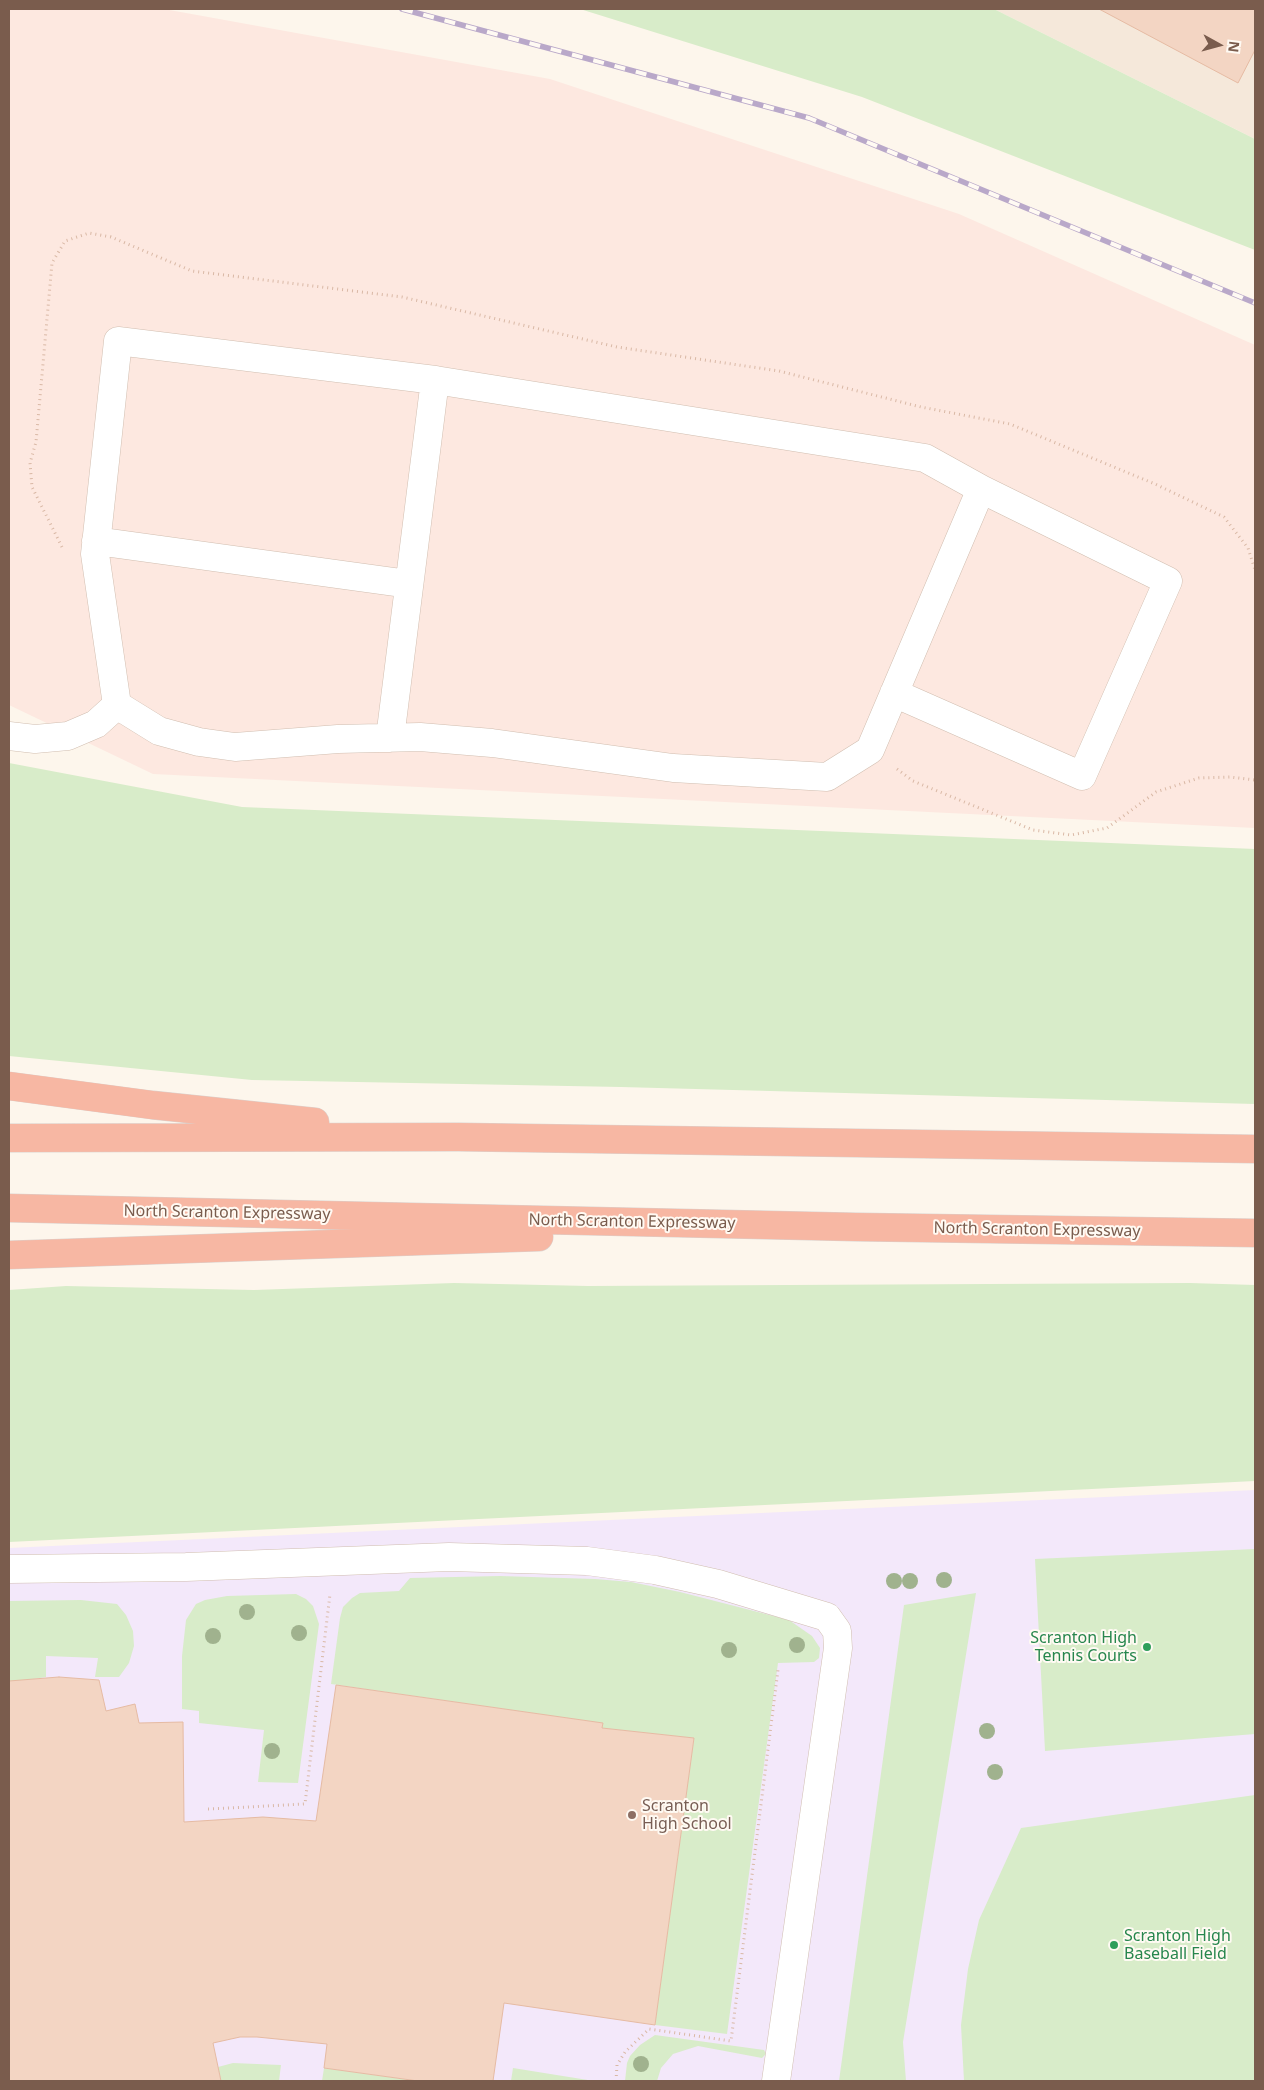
<!DOCTYPE html>
<html>
<head>
<meta charset="utf-8">
<style>
  body { margin:0 }
  #map { position:relative; width:1264px; height:2090px; overflow:hidden; background:#fdf6ec; font-family:"Noto Sans",sans-serif }
  canvas { display:block }
  .frame { position:absolute; inset:0; border:10px solid #7a5c4d; pointer-events:none }
  .north { position:absolute; left:1194px; top:20px; width:50px; height:50px; -webkit-text-stroke:4px #fffaf3; paint-order:stroke; rotate:97deg; font-size:14px; font-weight:700; line-height:20px; text-align:center; color:#7a5c4d }
  .north::after { content:''; display:block; margin:auto; width:18px; height:22px; background:#7a5c4d; clip-path:polygon(50% 0,100% 100%,50% 72%,0 100%) }
</style>
</head>
<body>
<div id="map">
<canvas width="1264" height="2090"></canvas>
<div class="frame"></div>
<div class="north">N</div>
</div>
<script>
const ctx = document.querySelector('canvas').getContext('2d');
ctx.lineJoin = 'round';
function paint(path, color) { ctx.fillStyle = color; ctx.fill(path, 'evenodd'); }
const toPath = rows => new Path2D(rows.map(r => 'M' + r).join(''));
function trace(path, color, width, dash) { ctx.strokeStyle = color; ctx.lineWidth = width; ctx.lineCap = dash ? 'butt' : 'round'; ctx.setLineDash(dash || []); ctx.stroke(path); }
function label(font, color, halo, rows, align = 'center') {
  ctx.font = font + ' "Noto Sans",sans-serif'; ctx.lineWidth = 4; ctx.setLineDash([]); ctx.textBaseline = 'middle'; ctx.strokeStyle = halo; ctx.fillStyle = color; for (const [text, x, y, turn = 0] of rows) {
    ctx.save(); ctx.translate(x, y); ctx.rotate((+turn || 0) * Math.PI / 180); ctx.textAlign = isNaN(turn) ? turn : align; if (halo) ctx.strokeText(text, 0, 0); ctx.fillText(text, 0, 0); ctx.restore();
  }
}
paint(toPath([
  [994,9,1255,9,1255,139]
]), '#f5e8da');
paint(toPath([
  [9,9,164,9,550,79,959,214,1255,345,1255,828,153,774,9,705]
]), '#fde8e0');
paint(toPath([
  [1255,1490,1255,2081,9,2081,9,1548]
]), '#f3e8fa');
paint(toPath([
  [580,9,994,9,1255,139,1255,250,862,97],
  [9,763,242,807,1255,849,1255,1104,621,1087,252,1080,9,1056],
  [454,1283,588,1286,1190,1283,1255,1285,1255,1481,9,1542,9,1290,66,1286,254,1290],
  [1255,1549,1255,1734,1045,1751,1035,1559],
  [500,1576,595,1579,631,1582,680,1592,789,1620,812,1636,820,1648,819,1658,814,1662,778,1663,727,2034,655,2025,694,1738,602,1728,602,1723,331,1684,340,1618,343,1607,352,1598,360,1593,399,1591,410,1578],
  [976,1593,903,2042,906,2081,839,2081,904,1605],
  [296,1594,306,1599,313,1606,319,1624,298,1783,258,1782,264,1730,199,1723,199,1711,182,1709,182,1656,186,1620,196,1604,205,1600,227,1596],
  [81,1600,117,1604,126,1615,133,1631,134,1646,129,1663,119,1677,95,1677,98,1658,46,1656,46,1677,9,1683,9,1601],
  [1255,1795,1255,2081,964,2081,961,2025,968,1969,979,1920,1021,1828],
  [655,2035,764,2050,766,2054,762,2058,698,2046,673,2054,661,2068,657,2081,625,2081,627,2063,630,2056,640,2045],
  [233,2063,281,2065,279,2081,221,2081,218,2067],
  [324,2068,403,2079,418,2081,322,2081],
  [513,2068,594,2081,511,2081]
]), '#d8ecc9');
const building = toPath([
  [1099,9,1255,9,1255,50,1238,83,1099,9],
  [59,1677,99,1680,106,1711,135,1704,139,1723,183,1722,184,1822,263,1817,316,1821,336,1685,603,1723,602,1728,694,1738,655,2025,504,2003,493,2081,418,2081,324,2068,327,2044,257,2037,240,2037,213,2043,221,2081,9,2081,9,1681,59,1677]
]);
paint(building, '#f3d5c3');
trace(building, '#e6bba3', 1);
const minor = toPath([
  [118,341,435,380,925,458,981,489,870,750,827,777,673,768,492,743,420,737,338,739,235,747,199,742,159,731,117,705,95,554,118,341],
  [96,541,409,584],
  [894,693,1082,776,1168,581,981,489],
  [9,736,35,739,68,736,96,724,117,705],
  [390,738,435,380],
  [9,1569,186,1567,449,1557,587,1561,655,1570,718,1584,827,1617,837,1631,838,1648,776,2081]
]);
const highway = toPath([
  [9,1086,152,1105,315,1122],
  [9,1138,458,1137,1255,1149],
  [9,1208,856,1227,1255,1233],
  [9,1255,539,1237]
]);
trace(minor, '#d1beb0', 29);
trace(highway, '#dad1cd', 29);
trace(toPath([
  [62,547,32,487,30,463,36,442,52,263,65,241,89,233,111,237,192,271,402,297,617,347,779,371,921,407,1010,424,1155,484,1224,517,1248,548,1255,570],
  [897,769,913,781,1033,830,1071,835,1107,828,1156,792,1199,778,1230,777,1255,780],
  [208,1809,305,1804,330,1594],
  [616,2081,617,2065,625,2052,649,2029,731,2041,778,1670]
]), '#d9b8a5', 3, [1, 4]);
trace(minor, '#fff', 28);
trace(highway, '#f7b7a3', 28);
const rail = toPath([
  [402,9,809,118,1255,303]
]);
trace(rail, '#b9a8c9', 5.5);
trace(rail, '#fffaf3', 4, [11]);
ctx.fillStyle = '#a0b28e';
for (const [x, y] of [
  [944,1580],
  [894,1581],
  [910,1581],
  [247,1612],
  [299,1633],
  [213,1636],
  [797,1645],
  [729,1650],
  [987,1731],
  [272,1751],
  [995,1772],
  [641,2064]
]) { ctx.beginPath(); ctx.arc(x, y, 8, 0, 2 * Math.PI); ctx.fill(); }
for (const [x, y, r, color] of [
  [1147,1647,5,"#2e9e5b"],
  [632,1815,5,"#8d6e63"],
  [1114,1945,5,"#2e9e5b"]
]) { const dot = new Path2D(); dot.arc(x, y, r, 0, 2 * Math.PI); ctx.fillStyle = color; ctx.fill(dot); trace(dot, '#fffaf3', 2); }
label('16px', '#7a5c4d', '#fffaf3', [
  ["North Scranton Expressway",227,1213,1],
  ["North Scranton Expressway",632,1222,1],
  ["North Scranton Expressway",1037,1230,1]
]);
label('16px', '#27864d', '#fffaf3', [
  ["Scranton High",1137,1638],
  ["Tennis Courts",1137,1656],
  ["Scranton High",1124,1936,"left"],
  ["Baseball Field",1124,1954,"left"]
], 'right');
label('16px', '#785e54', '#fffaf3', [
  ["Scranton",642,1806],
  ["High School",642,1824]
], 'left');
</script>
</body>
</html>
